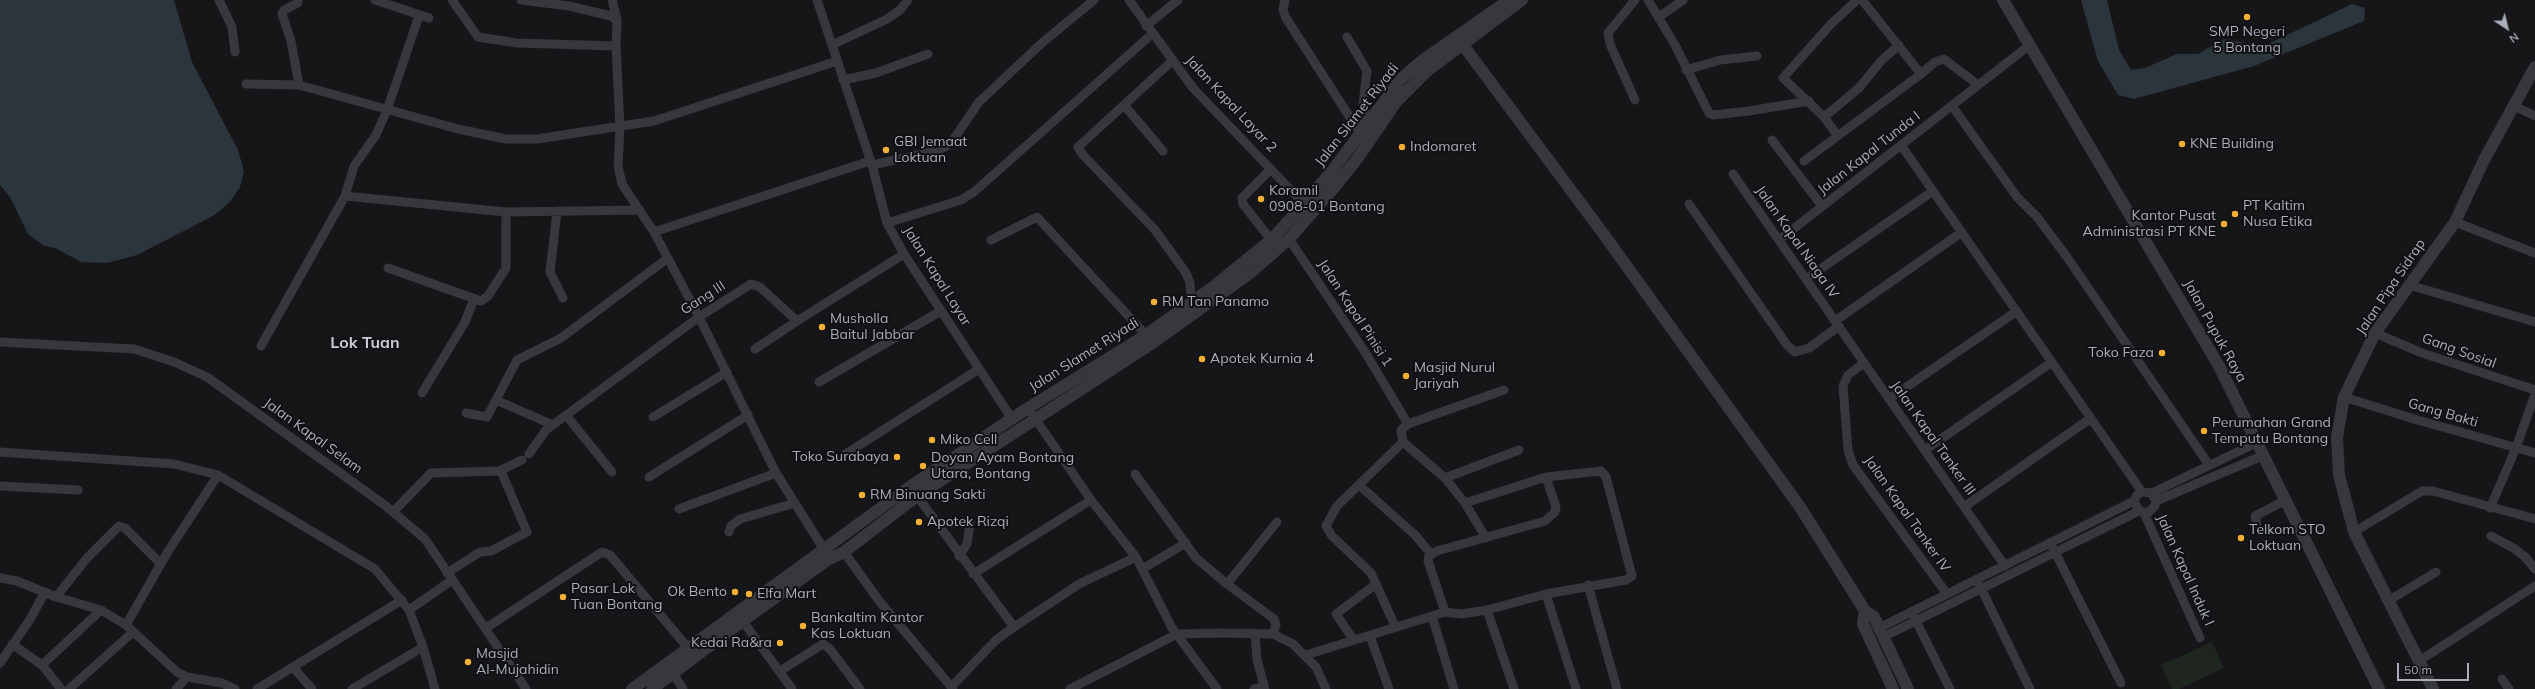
<!DOCTYPE html>
<html>
<head>
<meta charset="utf-8">
<style>
  body { margin:0 }
  #map { position:relative; width:2535px; height:689px; overflow:hidden; background:#161618; font-family:Mulish,sans-serif }
  canvas { display:block }
  .north { position:absolute; left:2487px; top:8px; width:40px; height:40px; -webkit-text-stroke:3px #111113; paint-order:stroke; rotate:145deg; font-size:11px; font-weight:700; line-height:16px; text-align:center; color:#a8adb8 }
  .north::after { content:''; display:block; margin:auto; width:14px; height:18px; background:#a8adb8; clip-path:polygon(50% 0,100% 100%,50% 72%,0 100%) }
  .scale { position:absolute; left:2397px; top:663px; width:72px; height:18px; box-sizing:border-box; border:2px solid #a8adb8; border-top:0; padding-left:5px; font-size:12px; line-height:14px; white-space:nowrap; color:#a8adb8; -webkit-text-stroke:3px #111113; paint-order:stroke }
</style>
</head>
<body>
<div id="map">
<canvas width="2535" height="689"></canvas>
<div class="north">N</div>
<div class="scale">50 m</div>
</div>
<script>
const ctx = document.querySelector('canvas').getContext('2d');
ctx.lineJoin = 'round';
function paint(path, color) { ctx.fillStyle = color; ctx.fill(path, 'evenodd'); }
const toPath = rows => new Path2D(rows.map(r => 'M' + r).join(''));
function trace(path, color, width, dash) { ctx.strokeStyle = color; ctx.lineWidth = width; ctx.lineCap = dash ? 'butt' : 'round'; ctx.setLineDash(dash || []); ctx.stroke(path); }
function label(font, color, halo, rows, align = 'center') {
  ctx.font = font + ' Mulish,sans-serif'; ctx.lineWidth = 4; ctx.setLineDash([]); ctx.textBaseline = 'middle'; ctx.strokeStyle = halo; ctx.fillStyle = color; for (const [text, x, y, turn = 0] of rows) {
    ctx.save(); ctx.translate(x, y); ctx.rotate((+turn || 0) * Math.PI / 180); ctx.textAlign = isNaN(turn) ? turn : align; if (halo) ctx.strokeText(text, 0, 0); ctx.fillText(text, 0, 0); ctx.restore();
  }
}
paint(toPath([
  [2212,642,2224,668,2179,689,2172,689,2161,665]
]), '#1e261f');
paint(toPath([
  [0,0,174,0,192,62,238,150,244,171,240,187,230,202,213,216,137,255,107,263,81,262,57,249,43,245,28,234,10,197,0,185],
  [2081,0,2107,0,2119,50,2131,70,2145,68,2177,54,2198,54,2224,39,2264,46,2352,4,2365,8,2364,21,2254,66,2134,99,2118,95,2098,61]
]), '#2c353c');
trace(toPath([
  [219,0,232,27,235,52],
  [298,0,298,3,284,10,282,14,291,41,299,85],
  [375,0,429,18],
  [452,0,478,37,517,43,616,46],
  [521,0,569,6,611,16,617,20,616,46,620,127,618,166,622,184,654,232,699,317,776,473,823,548],
  [612,0,617,20],
  [817,0,872,165,887,223,904,254,1012,419],
  [1129,0,1193,88,1304,204],
  [1285,0,1283,10,1286,18,1360,133],
  [1635,0,1608,33,1610,44,1635,100],
  [1648,0,1675,45,1709,113,1713,115,1749,111,1809,101],
  [1862,0,1921,74,1935,62,1944,59,1977,84],
  [1659,17,1683,0],
  [1146,26,1178,0],
  [1347,37,1367,71,1363,104,1366,114,1359,128],
  [832,45,887,19,900,10,908,0],
  [1172,61,1078,147,1083,155,1155,230,1186,273,1190,283,1191,305],
  [1686,70,1720,60,1757,56],
  [843,80,876,73,928,54],
  [246,84,299,85,458,129,506,139,537,139,654,121,837,61],
  [1124,105,1163,151],
  [2512,105,2535,116],
  [1952,106,2017,197,2037,217,2067,257,2209,465],
  [1824,117,1859,88,1881,61,1899,45],
  [1838,136,1824,117,1783,78,1830,25,1857,0],
  [1772,140,1822,206],
  [1901,145,2142,492],
  [1804,161,1921,74],
  [872,165,936,151,945,147,953,140,979,102,1043,42,1094,0],
  [1733,174,2005,566],
  [345,196,506,212,640,210],
  [1689,204,1787,345,1795,352,1809,348,1839,326],
  [557,211,550,272,563,298],
  [2455,222,2535,253],
  [887,223,961,200,974,192,1152,34],
  [654,232,870,161],
  [1289,239,1365,352,1408,424],
  [991,240,1037,217,1146,335],
  [1271,240,1243,204,1242,198,1271,169],
  [1779,240,2031,44],
  [388,268,481,301,488,296,506,268,506,212],
  [1806,279,1933,191],
  [2409,285,2535,322],
  [1835,321,1962,232],
  [2375,333,2422,353,2535,390],
  [0,342,134,349,174,362,207,377,386,506,425,539,526,689],
  [261,346,345,196,354,166,376,135,387,110,419,16],
  [755,349,797,321],
  [1864,363,1848,375,1843,386,1848,450,1853,465,1947,594],
  [819,382,941,311],
  [422,393,465,322,474,299],
  [2344,397,2414,419,2535,453],
  [1889,399,2017,311],
  [496,400,553,425],
  [466,413,487,417,517,360,561,338,668,258],
  [1032,414,1091,500,1136,557,1172,628,1217,689],
  [566,415,612,472],
  [653,417,727,372],
  [1925,450,2052,362],
  [0,452,174,464,218,475,375,569,409,610,423,647,435,689],
  [529,454,546,430,699,317,751,284,760,287,797,321,904,254],
  [844,455,979,369],
  [1135,474,1196,558,1227,584,1274,619,1276,625,1273,634],
  [649,477,748,415],
  [1445,478,1519,450],
  [1359,485,1415,535,1431,554],
  [0,486,78,490],
  [2152,493,2256,443],
  [917,496,1014,627,996,640,952,686],
  [2156,501,2262,456],
  [1465,503,1486,538],
  [1964,507,2091,418],
  [2490,508,2516,448,2535,394],
  [679,509,776,473],
  [393,512,431,473,499,471,522,460],
  [2144,513,2200,638],
  [2258,530,2255,516,2284,501],
  [729,532,731,526,740,519,795,503],
  [2354,532,2422,491,2433,491,2535,519],
  [2491,536,2515,549,2525,557,2535,569],
  [2053,548,2121,683],
  [844,552,880,602,953,689],
  [959,556,967,544,970,524],
  [1142,569,1186,543],
  [447,573,480,552,491,551,527,532,501,471],
  [973,574,1091,500],
  [0,578,17,581,56,597,101,610,126,625,177,672,187,677,222,683,235,689],
  [1227,584,1277,522],
  [1979,584,2030,689],
  [1588,585,1617,689],
  [1546,594,1576,689],
  [56,597,87,558,119,526,125,528,161,564],
  [2388,601,2436,572],
  [409,610,452,580],
  [1487,610,1514,689],
  [1445,612,1428,561,1429,556,1437,551,1545,521,1555,512,1556,507,1546,477],
  [739,616,792,689],
  [1432,616,1454,689],
  [1914,617,1950,689],
  [126,625,167,553,218,475],
  [1395,626,1371,573,1332,536,1326,526,1337,506,1403,442],
  [1014,627,1079,584,1136,557],
  [486,628,602,552,610,555,688,648],
  [1879,628,2134,501],
  [1255,633,1257,660,1265,689],
  [1370,636,1389,689],
  [1883,637,2139,511,2148,513,2155,506,2156,501,2152,493,2142,492,2137,495,2134,501,2139,511],
  [1353,639,1336,614,1376,584],
  [12,644,42,665,61,689],
  [1306,655,1445,612,1462,614,1487,610,1546,594,1626,580,1632,576,1606,477,1601,471,1546,477,1465,503,1445,478,1403,442,1401,430,1408,424,1504,390],
  [2419,661,2535,586],
  [0,663,29,621,45,592],
  [42,665,101,610],
  [293,667,312,689],
  [780,671,823,644,830,649,860,689],
  [673,673,683,689],
  [2502,679,2509,689],
  [69,689,133,632],
  [176,689,187,677],
  [257,689,402,600],
  [352,689,423,647],
  [1070,689,1177,634,1222,633,1273,634,1293,644,1316,667,1326,689],
  [1254,689,1264,686]
]), '#37383d', 9);
trace(toPath([
  [2003,0,2219,366,2379,689],
  [1463,45,1605,236,1800,507,1865,611,1874,617,1908,689],
  [1865,611,1863,624,1893,689],
  [632,689,908,488,1028,408,1146,335,1212,288,1271,240,1304,204,1332,171,1401,79,1419,63,1509,0],
  [652,689,744,620,829,559,844,552,917,496,1151,344,1250,273,1289,239,1332,190,1357,159,1396,102,1427,71,1522,0],
  [2433,689,2354,532,2339,475,2337,437,2344,397,2375,333,2455,222,2484,160,2535,67]
]), '#37383d', 12);
for (const [x, y, r, color] of [
  [2247,17,4,"#f2b134"],
  [2182,144,4,"#f2b134"],
  [1402,147,4,"#f2b134"],
  [886,150,4,"#f2b134"],
  [1261,199,4,"#f2b134"],
  [2235,214,4,"#f2b134"],
  [2224,224,4,"#f2b134"],
  [1154,302,4,"#f2b134"],
  [822,327,4,"#f2b134"],
  [2162,353,4,"#f2b134"],
  [1202,359,4,"#f2b134"],
  [1406,376,4,"#f2b134"],
  [2204,431,4,"#f2b134"],
  [932,440,4,"#f2b134"],
  [897,457,4,"#f2b134"],
  [923,466,4,"#f2b134"],
  [862,495,4,"#f2b134"],
  [919,522,4,"#f2b134"],
  [2241,538,4,"#f2b134"],
  [735,592,4,"#f2b134"],
  [749,594,4,"#f2b134"],
  [563,597,4,"#f2b134"],
  [803,626,4,"#f2b134"],
  [780,643,4,"#f2b134"],
  [468,662,4,"#f2b134"]
]) { const dot = new Path2D(); dot.arc(x, y, r, 0, 2 * Math.PI); ctx.fillStyle = color; ctx.fill(dot); trace(dot, '#111113', 1.5); }
label('14px', '#a8adb8', '#111113', [
  ["SMP Negeri",2247,32,"center"],
  ["5 Bontang",2247,48,"center"],
  ["GBI Jemaat",894,142],
  ["Loktuan",894,158],
  ["KNE Building",2190,144],
  ["Indomaret",1410,147],
  ["Koramil",1269,191],
  ["0908-01 Bontang",1269,207],
  ["PT Kaltim",2243,206],
  ["Nusa Etika",2243,222],
  ["Kantor Pusat",2216,216,"right"],
  ["Administrasi PT KNE",2216,232,"right"],
  ["RM Tan Panamo",1162,302],
  ["Musholla",830,319],
  ["Baitul Jabbar",830,335],
  ["Toko Faza",2154,353,"right"],
  ["Apotek Kurnia 4",1210,359],
  ["Masjid Nurul",1414,368],
  ["Jariyah",1414,384],
  ["Perumahan Grand",2212,423],
  ["Temputu Bontang",2212,439],
  ["Miko Cell",940,440],
  ["Toko Surabaya",889,457,"right"],
  ["Doyan Ayam Bontang",931,458],
  ["Utara, Bontang",931,474],
  ["RM Binuang Sakti",870,495],
  ["Apotek Rizqi",927,522],
  ["Telkom STO",2249,530],
  ["Loktuan",2249,546],
  ["Pasar Lok",571,589],
  ["Tuan Bontang",571,605],
  ["Ok Bento",727,592,"right"],
  ["Elfa Mart",757,594],
  ["Bankaltim Kantor",811,618],
  ["Kas Loktuan",811,634],
  ["Kedai Ra&ra",772,643,"right"],
  ["Masjid",476,654],
  ["Al-Mujahidin",476,670]
], 'left');
label('14px', '#a8adb8', '#111113', [
  ["Jalan Kapal Layar 2",1231,104,47],
  ["Jalan Slamet Riyadi",1357,115,-52],
  ["Jalan Kapal Tunda I",1869,153,-38],
  ["Jalan Kapal Niaga IV",1797,242,55],
  ["Jalan Kapal Layar",937,276,58],
  ["Jalan Pipa Sidrap",2391,287,-56],
  ["Gang III",703,298,-33],
  ["Jalan Kapal Pinisi 1",1355,313,57],
  ["Jalan Pupuk Raya",2215,331,61],
  ["Gang Sosial",2459,351,20],
  ["Jalan Slamet Riyadi",1084,355,-32],
  ["Gang Bakti",2443,413,16],
  ["Jalan Kapal Selam",313,436,36],
  ["Jalan Kapal Tanker III",1933,438,55],
  ["Jalan Kapal Tanker IV",1907,514,55],
  ["Jalan Kapal Induk I",2185,570,66]
]);
label('bold 16px', '#c9ccd4', '#111113', [
  ["Lok Tuan",365,343]
]);
</script>
</body>
</html>
